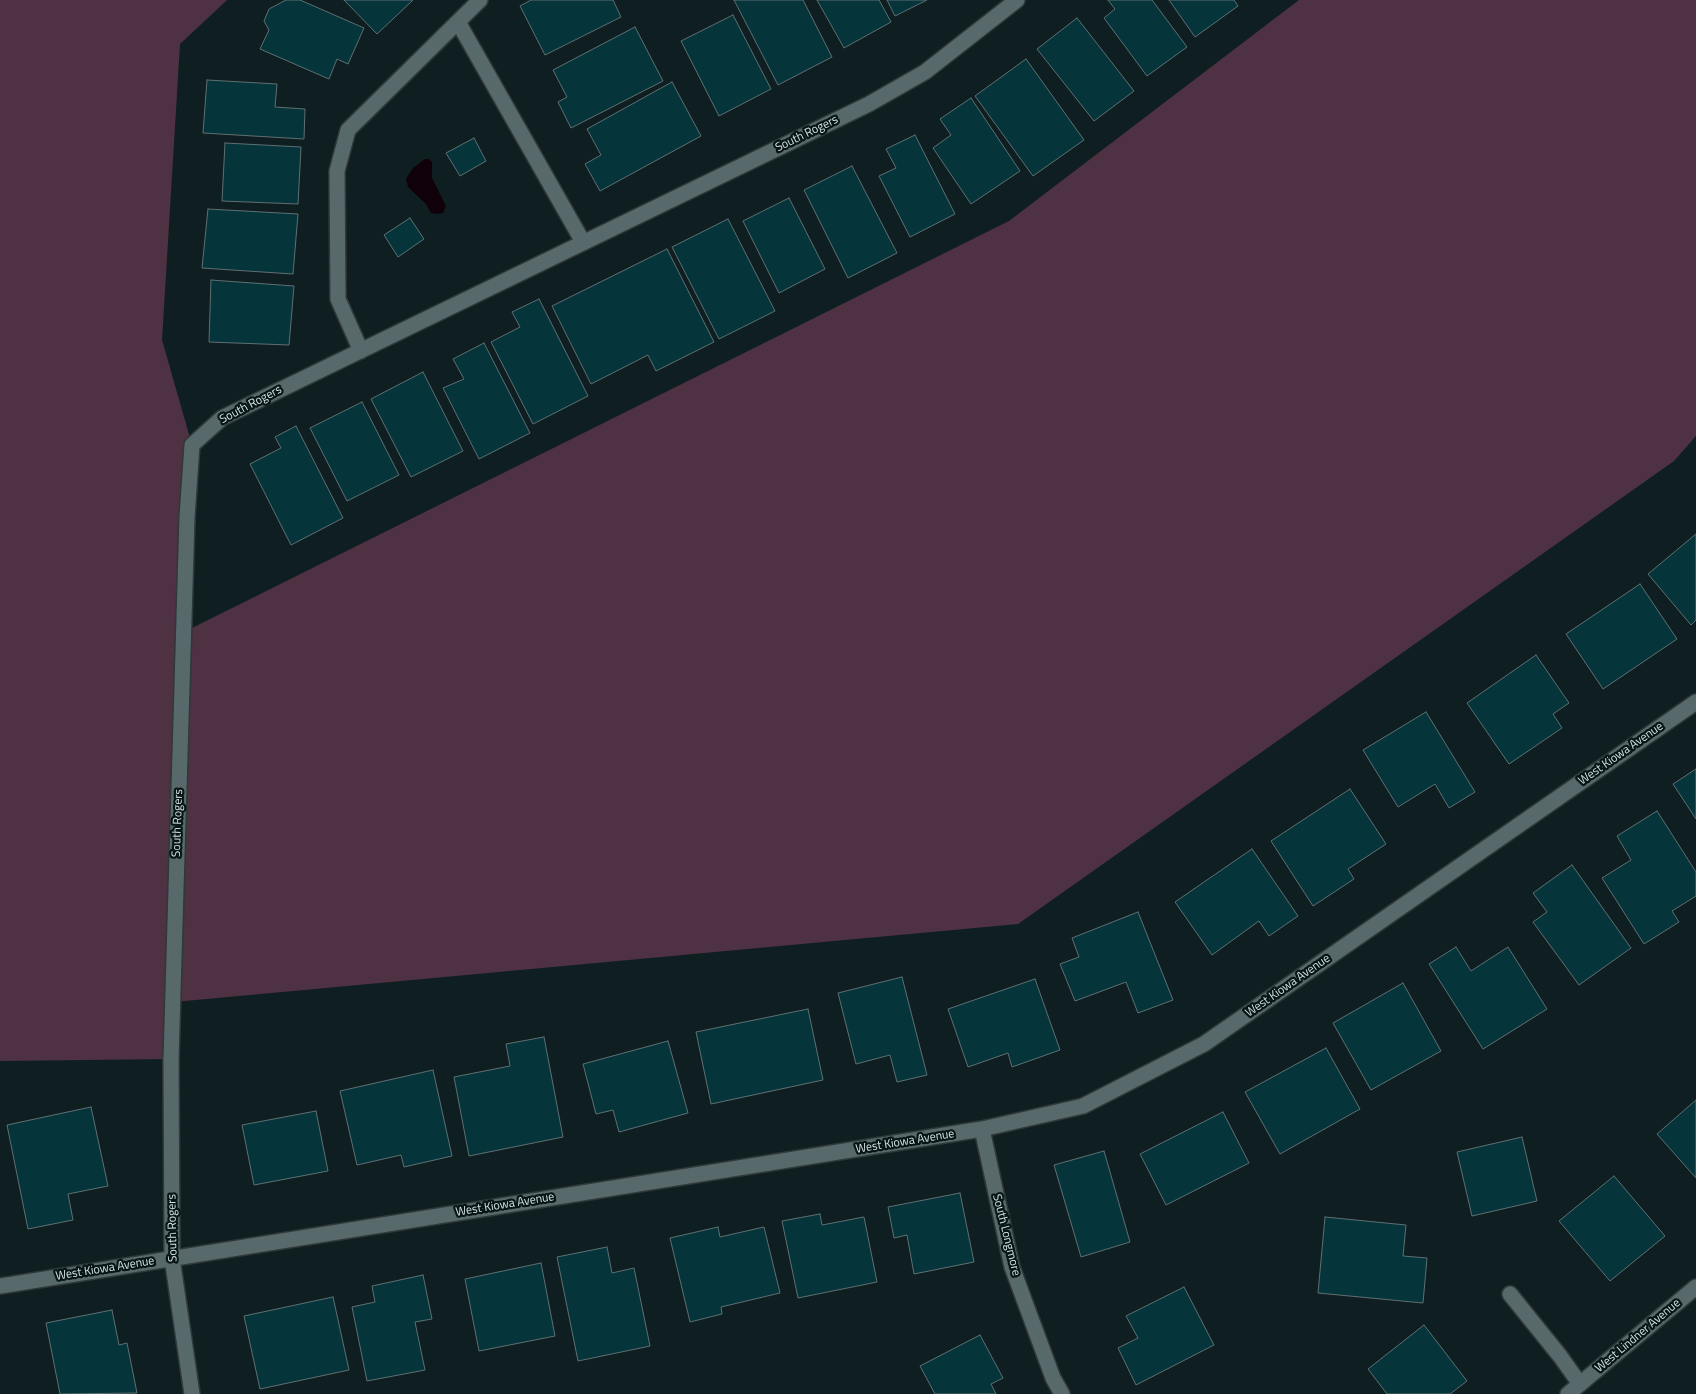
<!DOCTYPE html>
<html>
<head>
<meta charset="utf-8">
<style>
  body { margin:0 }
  canvas { display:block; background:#0f1f21 }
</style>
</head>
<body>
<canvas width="1696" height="1394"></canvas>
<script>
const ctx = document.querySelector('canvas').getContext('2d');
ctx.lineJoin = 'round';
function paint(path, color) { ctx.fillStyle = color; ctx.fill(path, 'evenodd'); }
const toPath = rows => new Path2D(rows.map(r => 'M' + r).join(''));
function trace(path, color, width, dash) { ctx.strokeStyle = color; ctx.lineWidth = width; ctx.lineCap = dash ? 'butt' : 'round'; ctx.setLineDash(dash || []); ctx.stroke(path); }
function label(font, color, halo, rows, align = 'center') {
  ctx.font = font + ' "Titillium Web",sans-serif'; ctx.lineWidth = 4.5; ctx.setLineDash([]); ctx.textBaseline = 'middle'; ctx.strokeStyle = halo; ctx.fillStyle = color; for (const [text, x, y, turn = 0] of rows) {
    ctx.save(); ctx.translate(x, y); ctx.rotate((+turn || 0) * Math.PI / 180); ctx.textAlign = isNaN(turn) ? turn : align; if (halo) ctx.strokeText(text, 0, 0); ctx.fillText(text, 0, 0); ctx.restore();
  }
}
paint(toPath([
  [0,0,227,0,180,44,162,340,192,445,184,632,1009,221,1299,0,1696,0,1696,436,1674,461,1018,924,174,1002,171,1059,0,1061]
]), '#4e3142');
paint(toPath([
  [425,159,429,159,432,162,432,178,446,206,443,213,437,214,431,213,426,204,408,187,406,179,413,168]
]), '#100009');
const building = toPath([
  [286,0,300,0,364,28,348,64,337,59,329,79,260,49,269,30,264,21,269,9,286,0],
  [344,0,413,0,377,34,344,0],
  [531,0,613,0,621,17,545,55,520,6,531,0],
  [734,0,803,0,832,57,778,85,734,0],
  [817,0,879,0,891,22,844,48,817,0],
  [887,0,927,0,895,16,887,0],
  [1108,0,1152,0,1187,47,1147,76,1104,18,1115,9,1108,0],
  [1169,0,1234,0,1238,6,1195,37,1169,0],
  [733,15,771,89,719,116,681,41,733,15],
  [1077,18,1134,91,1094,121,1037,49,1077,18],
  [635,27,663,81,571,128,558,102,567,97,553,70,635,27],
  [1026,59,1084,140,1033,176,975,96,1026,59],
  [207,80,277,84,275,107,305,109,304,139,203,133,207,80],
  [672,82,701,136,600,191,585,164,601,155,587,129,672,82],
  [971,98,1020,171,971,204,933,148,951,135,940,119,971,98],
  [915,135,955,214,910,237,879,176,896,168,886,149,915,135],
  [474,138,486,161,460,176,446,153,474,138],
  [225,143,301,147,298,204,222,201,225,143],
  [852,166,897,253,848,278,804,190,852,166],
  [789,198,825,269,779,293,743,221,789,198],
  [208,209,298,214,293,274,202,268,208,209],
  [410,218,424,239,398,257,384,235,410,218],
  [728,219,775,311,719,339,672,247,728,219],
  [667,249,714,342,656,371,648,355,591,384,552,306,667,249],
  [211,280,294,286,289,345,209,342,211,280],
  [539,299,588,396,533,424,491,342,520,327,512,312,539,299],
  [484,343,530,433,479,459,443,388,464,379,453,359,484,343],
  [423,372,463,451,411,477,371,399,423,372],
  [362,402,399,475,347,501,310,428,362,402],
  [296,426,343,518,291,545,250,464,281,448,275,437,296,426],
  [1696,534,1696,620,1691,625,1648,574,1696,534],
  [1640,584,1677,639,1603,689,1566,634,1640,584],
  [1536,655,1569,703,1553,714,1562,728,1509,764,1467,703,1536,655],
  [1426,712,1475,792,1449,808,1435,784,1398,807,1363,750,1426,712],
  [1696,769,1696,819,1673,784,1696,769],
  [1350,789,1386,844,1348,869,1354,879,1313,906,1271,841,1350,789],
  [1657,811,1696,872,1696,896,1672,911,1679,922,1644,944,1602,878,1631,860,1617,836,1657,811],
  [1252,849,1298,916,1269,936,1259,921,1212,955,1175,902,1252,849],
  [1572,865,1631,948,1579,985,1533,922,1547,912,1533,893,1572,865],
  [1138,912,1173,1000,1138,1013,1126,982,1075,1001,1060,964,1079,957,1072,938,1138,912],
  [1456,947,1471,971,1508,947,1547,1009,1483,1049,1429,964,1456,947],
  [902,977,927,1075,897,1082,890,1055,856,1064,838,993,902,977],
  [1035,979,1060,1050,1012,1067,1008,1053,968,1067,948,1009,1035,979],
  [1403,983,1441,1051,1371,1090,1333,1023,1403,983],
  [808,1009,823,1080,711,1104,696,1032,808,1009],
  [544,1037,563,1137,469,1156,454,1077,510,1066,506,1044,544,1037],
  [668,1041,688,1113,619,1132,613,1110,596,1114,583,1064,668,1041],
  [1326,1048,1360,1109,1280,1154,1245,1092,1326,1048],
  [433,1070,452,1156,404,1167,401,1155,357,1165,340,1091,433,1070],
  [1696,1100,1696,1178,1657,1134,1696,1100],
  [91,1107,108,1186,68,1194,73,1220,28,1229,7,1125,91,1107],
  [316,1111,328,1171,254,1185,242,1125,316,1111],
  [1223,1112,1249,1163,1166,1205,1140,1154,1223,1112],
  [1522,1137,1537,1201,1472,1216,1457,1152,1522,1137],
  [1104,1151,1130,1242,1081,1257,1054,1165,1104,1151],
  [1614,1176,1665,1236,1610,1281,1559,1221,1614,1176],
  [960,1193,974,1262,914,1274,907,1235,894,1238,888,1207,960,1193],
  [820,1214,822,1225,864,1217,877,1282,798,1298,782,1221,820,1214],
  [1325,1217,1406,1225,1403,1256,1427,1258,1423,1303,1318,1293,1325,1217],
  [718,1227,720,1237,764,1227,780,1293,721,1307,722,1314,690,1322,670,1238,718,1227],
  [607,1247,612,1273,634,1268,650,1346,578,1361,557,1257,607,1247],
  [541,1263,555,1336,479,1351,465,1279,541,1263],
  [423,1275,432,1319,415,1322,425,1370,367,1381,352,1307,375,1302,372,1286,423,1275],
  [1184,1287,1214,1345,1136,1385,1118,1348,1138,1338,1126,1316,1184,1287],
  [333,1297,349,1370,260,1389,244,1316,333,1297],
  [112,1310,119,1345,127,1343,137,1393,60,1394,46,1323,112,1310],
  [1424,1325,1467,1381,1450,1394,1387,1394,1368,1369,1424,1325],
  [980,1335,1003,1378,991,1384,996,1394,935,1394,920,1366,980,1335]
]);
paint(building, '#05353b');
trace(building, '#5e6f72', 1);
const minor = toPath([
  [458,22,583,242],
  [361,351,338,299,337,171,348,130,480,0],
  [982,1129,1012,1267,1053,1378,1062,1394],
  [0,1286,982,1129,1083,1106,1204,1044,1696,702],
  [1510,1294,1560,1356,1580,1384],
  [192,1394,172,1258,171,1059,187,517,192,445,222,418,869,104,925,72,1017,0]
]);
const tertiary = toPath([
  [1568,1394,1696,1287]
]);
trace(minor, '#2f383a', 18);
trace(tertiary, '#2f383a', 18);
trace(minor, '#58696c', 15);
trace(tertiary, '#58696c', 15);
label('12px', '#d7e1e2', '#061517', [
  ["South Rogers",807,134,-26],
  ["South Rogers",251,405,-28],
  ["West Kiowa Avenue",1621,754,-35],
  ["South Rogers",178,823,-88],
  ["West Kiowa Avenue",1288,986,-35],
  ["West Kiowa Avenue",905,1142,-9],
  ["West Kiowa Avenue",505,1205,-9],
  ["South Rogers",173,1228,-91],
  ["South Longmore",1006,1235,76],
  ["West Kiowa Avenue",105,1269,-9],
  ["West Lindner Avenue",1638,1336,-40]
]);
</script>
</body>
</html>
